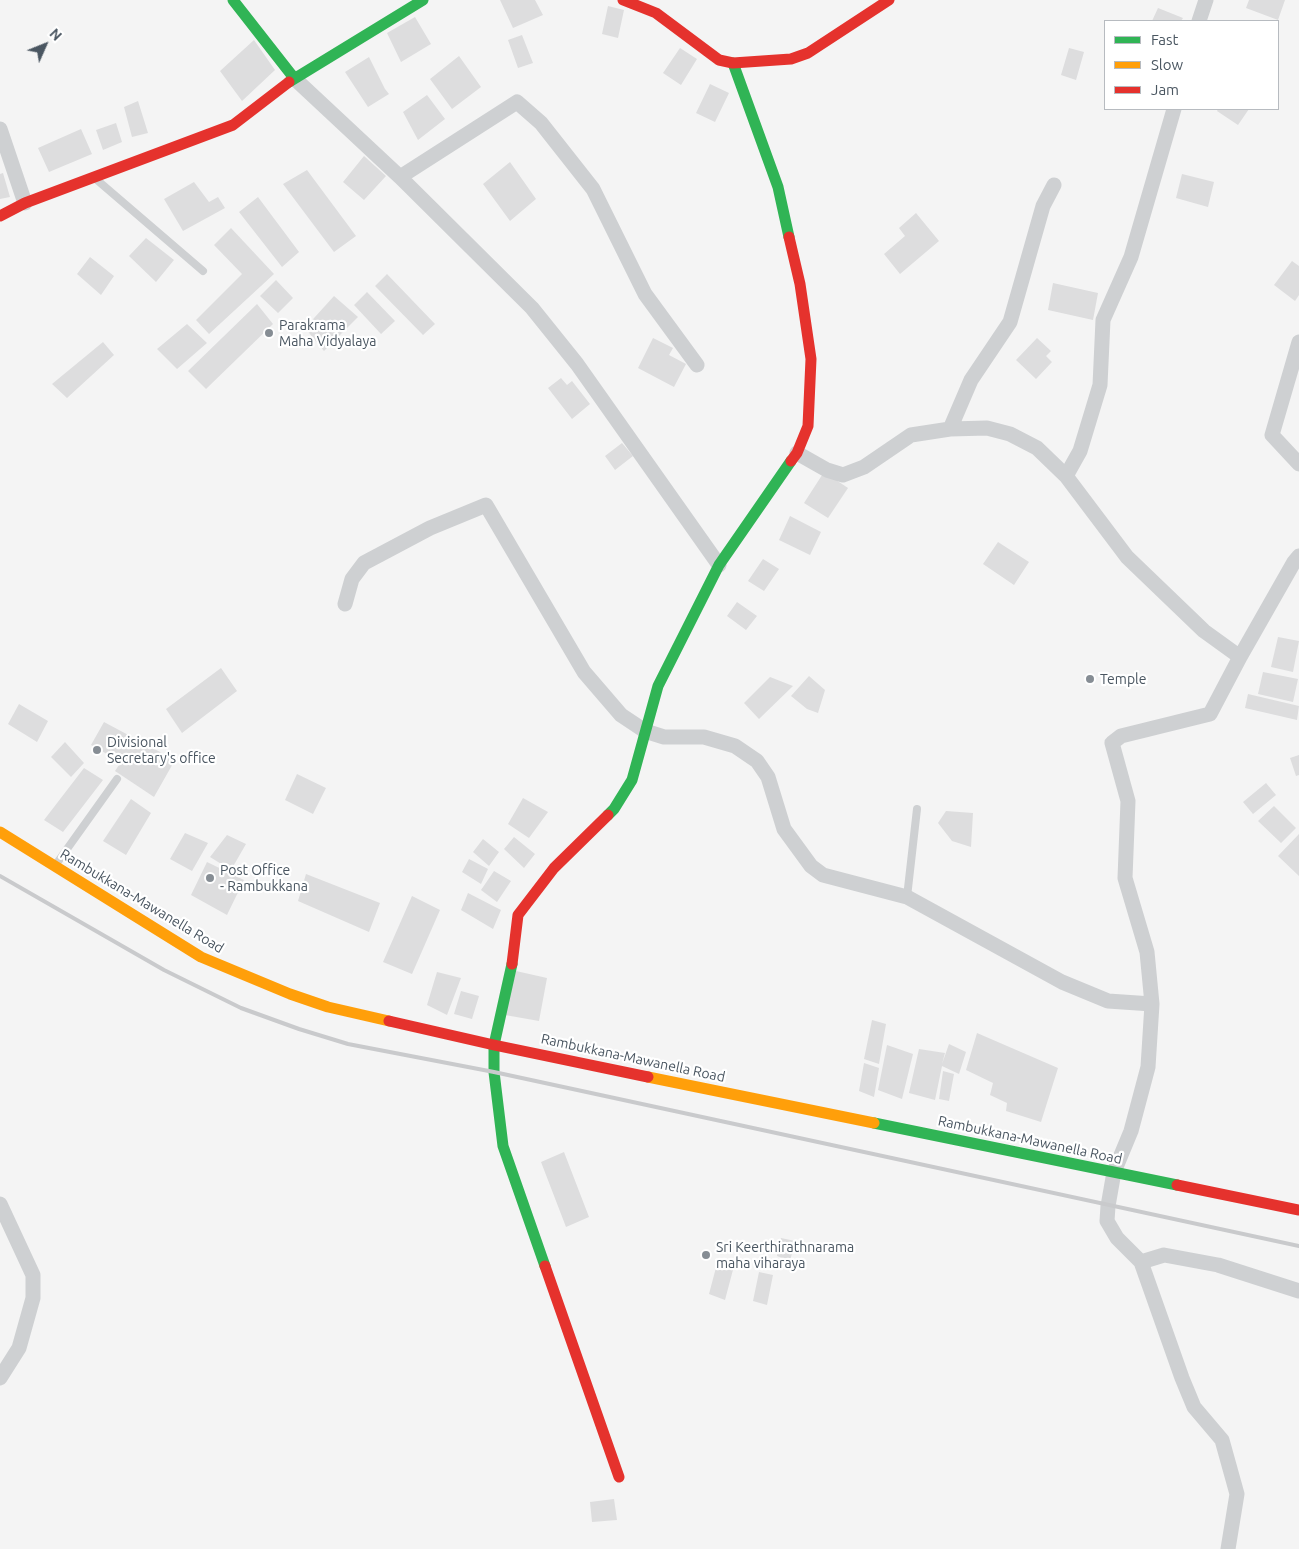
<!DOCTYPE html>
<html>
<head>
<meta charset="utf-8">
<style>
  body { margin:0 }
  #map { position:relative; width:1299px; height:1549px; overflow:hidden; background:#f4f4f4; font-family:Ubuntu,sans-serif }
  canvas { display:block }
  .legend { position:absolute; left:1104px; top:20px; width:175px; height:90px; box-sizing:border-box; background:#fff; border:1px solid #b7bbc0; margin:0; padding:6px 9px; list-style:none; font-size:15px; color:#4a5661 }
  .legend li { display:flex; align-items:center; gap:10px; height:25px }
  .legend b { width:25px; border:1px solid #b7bbc0 }
  .north { position:absolute; left:20px; top:20px; width:50px; height:50px; -webkit-text-stroke:4px #fff; paint-order:stroke; rotate:46deg; font-size:14px; font-weight:700; line-height:20px; text-align:center; color:#4a5661 }
  .north::after { content:''; display:block; margin:auto; width:18px; height:22px; background:#4a5661; clip-path:polygon(50% 0,100% 100%,50% 72%,0 100%) }
</style>
</head>
<body>
<div id="map">
<canvas width="1299" height="1549"></canvas>
<ul class="legend">
<li><b style="height:6px;background:#30b455"></b>Fast</li>
<li><b style="height:6px;background:#ff9f0a"></b>Slow</li>
<li><b style="height:6px;background:#e5322d"></b>Jam</li>
</ul>
<div class="north">N</div>
</div>
<script>
const ctx = document.querySelector('canvas').getContext('2d');
ctx.lineJoin = 'round';
function paint(path, color) { ctx.fillStyle = color; ctx.fill(path, 'evenodd'); }
const toPath = rows => new Path2D(rows.map(r => 'M' + r).join(''));
function trace(path, color, width, dash) { ctx.strokeStyle = color; ctx.lineWidth = width; ctx.lineCap = dash ? 'butt' : 'round'; ctx.setLineDash(dash || []); ctx.stroke(path); }
function label(font, color, halo, rows, align = 'center') {
  ctx.font = font + ' Ubuntu,sans-serif'; ctx.lineWidth = 4.5; ctx.setLineDash([]); ctx.textBaseline = 'middle'; ctx.strokeStyle = halo; ctx.fillStyle = color; for (const [text, x, y, turn = 0] of rows) {
    ctx.save(); ctx.translate(x, y); ctx.rotate((+turn || 0) * Math.PI / 180); ctx.textAlign = isNaN(turn) ? turn : align; if (halo) ctx.strokeText(text, 0, 0); ctx.fillText(text, 0, 0); ctx.restore();
  }
}
paint(toPath([
  [500,0,535,0,543,15,513,28],
  [1249,0,1285,0,1278,20,1246,8],
  [608,6,624,10,618,38,602,34],
  [1158,8,1183,18,1181,21,1152,21],
  [415,17,431,44,401,62,387,33],
  [522,35,533,63,518,68,508,40],
  [254,40,275,70,242,101,220,71],
  [680,48,697,59,681,85,663,73],
  [1069,48,1084,52,1076,80,1061,75],
  [459,56,481,87,452,109,430,79],
  [369,57,385,89,389,94,368,107,345,72],
  [710,84,729,93,715,122,696,113],
  [427,95,445,119,418,140,403,112],
  [138,101,148,133,132,137,124,107],
  [1218,109,1249,109,1238,125,1217,111],
  [116,123,122,142,103,150,96,130],
  [81,129,92,154,49,172,38,148],
  [364,156,386,176,364,200,343,182],
  [510,162,536,199,510,221,483,184],
  [307,170,356,236,334,252,283,184],
  [3,173,10,197,0,199,0,174],
  [1182,174,1214,182,1208,207,1176,198],
  [194,182,209,202,218,197,225,208,183,231,164,199],
  [258,197,299,252,282,267,239,212],
  [916,213,939,241,900,274,884,254,905,236,899,228],
  [231,228,274,274,209,334,196,320,242,274,214,245],
  [146,238,174,260,156,282,129,256],
  [90,257,114,276,101,295,77,274],
  [1292,261,1299,266,1299,295,1295,301,1274,285],
  [387,274,435,324,423,335,375,286],
  [276,280,293,298,278,313,260,296],
  [1053,283,1098,293,1093,320,1048,310],
  [367,292,395,321,381,334,354,305],
  [334,296,358,317,324,351,305,328],
  [257,304,273,324,206,389,188,371],
  [187,324,207,343,177,369,157,349],
  [653,338,673,348,669,355,686,364,674,387,638,368],
  [1037,338,1051,351,1046,356,1052,362,1036,379,1016,360],
  [103,342,114,355,67,398,52,384],
  [561,378,567,385,572,381,590,404,572,419,548,388],
  [622,443,633,456,615,470,605,456],
  [824,472,848,488,828,518,804,503],
  [790,516,821,532,810,555,779,540],
  [998,542,1029,562,1014,585,983,564],
  [763,559,779,569,764,591,748,581],
  [737,602,757,616,746,630,727,616],
  [1278,637,1299,641,1293,672,1271,667],
  [221,668,237,691,182,733,166,709],
  [1263,672,1298,679,1293,702,1258,694],
  [809,676,825,690,818,713,807,709,791,696],
  [770,677,793,686,759,719,744,703],
  [1248,694,1299,706,1297,720,1245,708],
  [19,704,48,721,37,742,8,724],
  [104,722,175,760,154,797,115,771,121,762,91,745],
  [65,742,84,763,71,777,51,757],
  [1299,755,1299,775,1296,776,1290,758],
  [84,768,103,780,63,832,44,820],
  [297,774,326,788,313,814,285,800],
  [1266,783,1276,795,1253,814,1243,802],
  [523,798,548,812,529,838,508,824],
  [131,799,151,813,126,855,103,841],
  [1274,806,1296,828,1281,843,1258,821],
  [946,811,973,813,971,847,952,841,938,823],
  [185,833,208,843,192,871,170,859],
  [1299,834,1299,876,1278,856],
  [227,835,246,844,231,870,210,857],
  [514,837,535,854,524,868,504,849],
  [483,839,499,852,489,866,473,852],
  [469,859,488,869,481,884,462,872],
  [207,862,244,880,227,915,191,895],
  [494,871,511,881,497,902,481,890],
  [306,874,380,903,369,932,298,901],
  [468,893,501,910,493,929,461,910],
  [412,896,440,910,412,974,383,962],
  [516,971,547,978,539,1021,505,1015],
  [437,972,461,978,447,1015,427,1005],
  [461,991,479,996,472,1019,454,1014],
  [872,1020,886,1024,879,1064,864,1059],
  [977,1033,1058,1068,1041,1122,1006,1111,1007,1103,990,1095,993,1083,966,1070],
  [949,1044,966,1052,959,1074,942,1066,935,1100,909,1093,919,1049,945,1053,942,1064],
  [887,1045,913,1054,902,1099,878,1090],
  [864,1063,879,1068,874,1097,859,1091],
  [943,1071,954,1074,949,1101,939,1099],
  [564,1152,589,1217,566,1227,541,1162],
  [781,1238,795,1241,790,1261,777,1256],
  [718,1260,734,1266,725,1300,709,1294],
  [759,1272,773,1275,767,1305,753,1301],
  [614,1499,617,1520,592,1522,590,1502]
]), '#ddddde');
trace(toPath([
  [97,180,203,271],
  [57,863,117,779],
  [907,897,917,809]
]), '#ced0d2', 8);
trace(toPath([
  [1199,21,1206,0],
  [294,78,400,177,532,308,577,364,719,565],
  [0,129,25,203],
  [400,177,517,102,541,123,593,189,645,294,697,365],
  [1299,342,1272,435,1299,464],
  [950,429,971,380,1010,322,1043,206,1054,185],
  [797,453,827,470,843,475,864,467,911,435,950,429,987,428,1010,434,1037,448,1066,476,1127,557,1204,631,1240,657],
  [1066,476,1080,451,1100,385,1103,320,1131,257,1174,109],
  [345,604,352,579,364,563,430,528,486,505,584,672,621,715,645,731,664,737,704,737,735,746,757,761,768,777,784,829,811,866,823,875,907,897,1062,982,1108,1001,1152,1004],
  [0,1204,33,1275,33,1298,19,1348,0,1378],
  [1141,1262,1164,1255,1218,1265,1299,1291],
  [1228,1549,1237,1494,1222,1440,1194,1407,1182,1378,1141,1262,1117,1238,1107,1221,1108,1206,1114,1172,1131,1131,1148,1067,1152,1004,1147,952,1125,878,1128,801,1112,743,1121,736,1210,714,1240,657,1294,562,1299,556]
]), '#ced0d2', 15);
trace(toPath([
  [233,0,294,78],
  [733,63,778,187,789,237],
  [289,82,423,0],
  [608,815,614,809,632,780,658,686,719,565,791,461],
  [512,964,494,1045,494,1072,503,1146,545,1266],
  [874,1123,1177,1185]
]), '#30b455', 11);
trace(toPath([
  [0,832,201,957,290,994,328,1007,389,1021],
  [648,1077,874,1123]
]), '#ff9f0a', 11);
trace(toPath([
  [623,0,656,13,719,60,733,63,791,59,808,53,889,0],
  [0,216,25,203,233,125,289,82],
  [789,237,800,284,811,359,808,426,797,453,791,461],
  [512,964,518,915,554,868,608,815],
  [389,1021,494,1045,648,1077],
  [1177,1185,1299,1210],
  [545,1266,619,1477]
]), '#e5322d', 11);
trace(toPath([
  [0,876,164,970,241,1008,299,1029,348,1044,494,1072,1299,1246]
]), '#c9cacc', 4);
for (const [x, y, r, color] of [
  [269,333,5,"#868d94"],
  [1090,679,5,"#868d94"],
  [97,750,5,"#868d94"],
  [210,878,5,"#868d94"],
  [706,1255,5,"#868d94"]
]) { const dot = new Path2D(); dot.arc(x, y, r, 0, 2 * Math.PI); ctx.fillStyle = color; ctx.fill(dot); trace(dot, '#fff', 2); }
label('14px', '#4a5661', '#fff', [
  ["Parakrama",279,325],
  ["Maha Vidyalaya",279,341],
  ["Temple",1100,679],
  ["Divisional",107,742],
  ["Secretary's office",107,758],
  ["Post Office",220,870],
  ["- Rambukkana",220,886],
  ["Sri Keerthirathnarama",716,1247],
  ["maha viharaya",716,1263]
], 'left');
label('14px', '#4a5661', '#fff', [
  ["Rambukkana-Mawanella Road",142,901,31],
  ["Rambukkana-Mawanella Road",633,1058,12],
  ["Rambukkana-Mawanella Road",1030,1140,12]
]);
</script>
</body>
</html>
